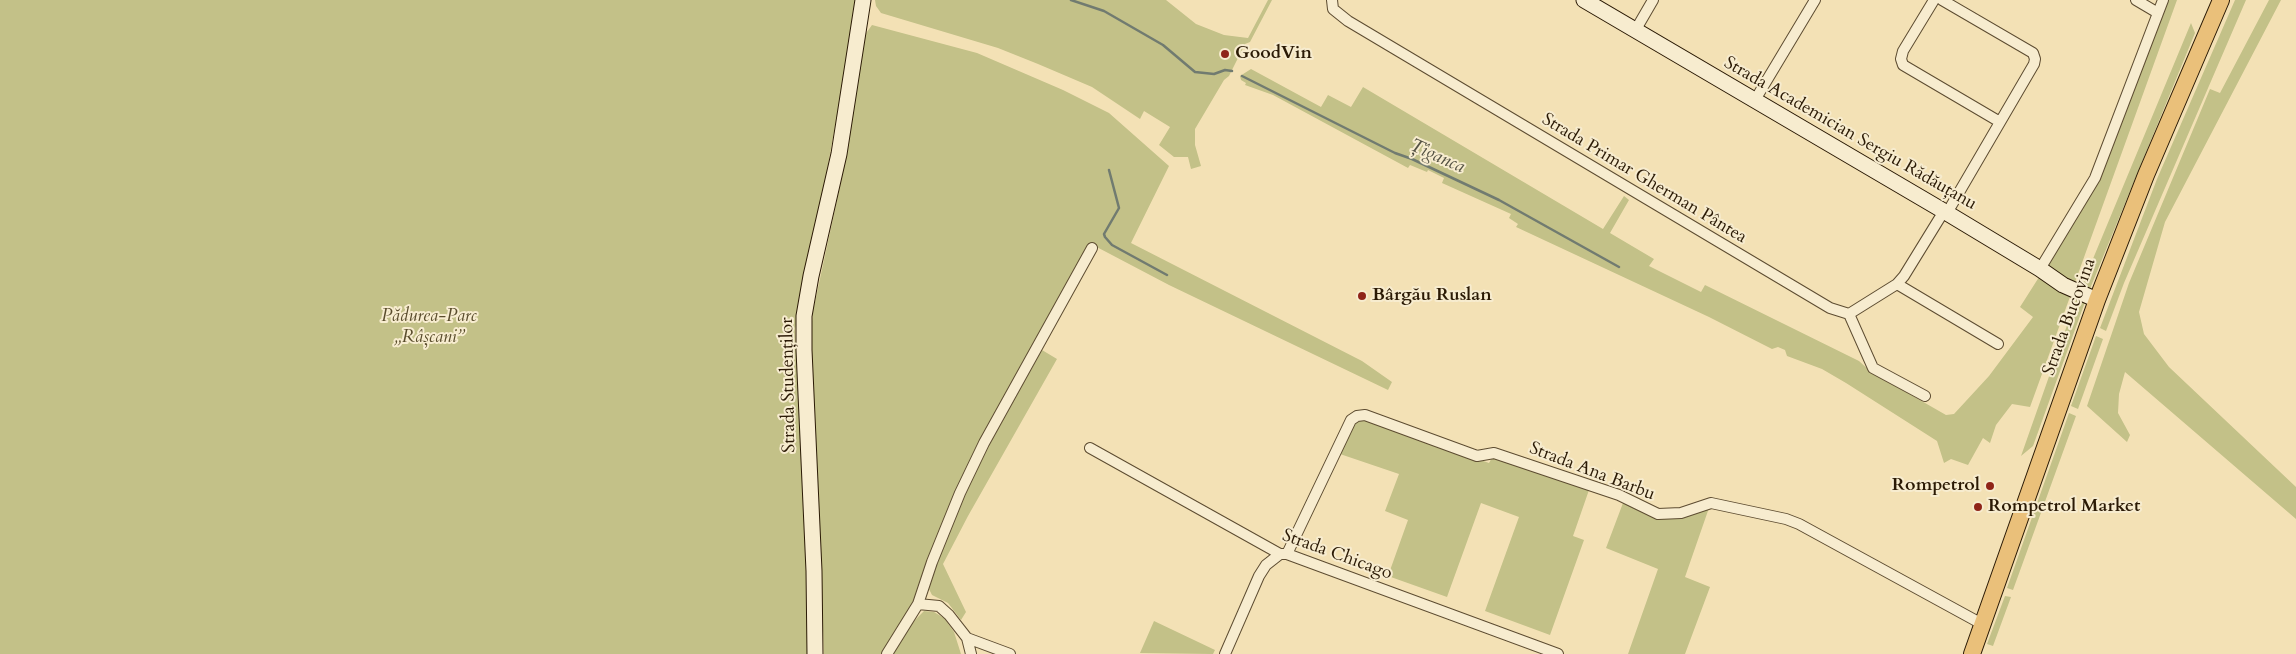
<!DOCTYPE html>
<html>
<head>
<meta charset="utf-8">
<style>
  body { margin:0 }
  canvas { display:block; background:#f3e1b5 }
</style>
</head>
<body>
<canvas width="2296" height="654"></canvas>
<script>
const ctx = document.querySelector('canvas').getContext('2d');
ctx.lineJoin = 'round';
function paint(path, color) { ctx.fillStyle = color; ctx.fill(path, 'evenodd'); }
const toPath = rows => new Path2D(rows.map(r => 'M' + r).join(''));
function trace(path, color, width, dash) { ctx.strokeStyle = color; ctx.lineWidth = width; ctx.lineCap = dash ? 'butt' : 'round'; ctx.setLineDash(dash || []); ctx.stroke(path); }
function label(font, color, halo, rows, align = 'center') {
  ctx.font = font + ' Cardo,serif'; ctx.lineWidth = 4; ctx.setLineDash([]); ctx.textBaseline = 'middle'; ctx.strokeStyle = halo; ctx.fillStyle = color; for (const [text, x, y, turn = 0] of rows) {
    ctx.save(); ctx.translate(x, y); ctx.rotate((+turn || 0) * Math.PI / 180); ctx.textAlign = isNaN(turn) ? turn : align; if (halo) ctx.strokeText(text, 0, 0); ctx.fillText(text, 0, 0); ctx.restore();
  }
}
paint(toPath([
  [0,0,858,0,826,176,802,282,795,331,803,452,808,654,0,654],
  [875,0,1166,0,1196,24,1224,35,1248,38,1268,0,1272,0,1250,42,1245,44,1229,76,1224,80,1195,129,1195,145,1201,166,1191,169,1188,157,1174,157,1159,145,1170,127,1144,111,1140,119,1092,87,1038,64,998,48,881,13,876,6],
  [2167,0,2177,0,2074,285,2046,267,2097,180],
  [2235,0,2246,0,2124,283,2106,331,2100,328,2157,179],
  [2269,0,2281,0,2165,222,2139,312,2144,334,2169,367,2296,487,2296,519,2125,372,2119,394,2118,413,2130,435,2127,442,2087,406,2129,283,2210,89,2220,93],
  [2191,23,2195,33,2089,291,2080,290],
  [872,25,977,53,1063,90,1109,113,1169,166,1131,243,1362,361,1392,382,1388,390,1169,285,1091,244,962,483,913,604,886,654,824,654,811,332,813,311,848,149,864,36],
  [1251,69,1321,107,1328,95,1351,107,1363,87,1603,229,1624,196,1629,200,1610,233,1654,259,1649,266,1701,292,1705,285,1859,361,1871,372,1946,415,1954,414,1989,376,2033,317,2020,307,2041,274,2071,294,2030,407,2012,404,1996,425,1990,443,1983,438,1968,465,1951,459,1944,463,1937,441,1846,383,1822,369,1787,356,1785,350,1778,347,1772,349,1709,317,1516,227,1518,224,1509,218,1511,214,1442,183,1444,178,1428,170,1427,172,1410,165,1408,168,1273,95,1245,85,1246,83,1241,80,1240,76],
  [2077,297,2085,302,2033,446,2021,456],
  [2096,336,2103,339,2078,409,2071,406],
  [1042,350,1057,359,968,516,943,564,966,612,961,620,948,603,932,595,929,589,932,571,973,474],
  [2069,413,2076,416,2013,590,2007,588],
  [1360,419,1375,422,1489,463,1493,456,1589,490,1573,536,1584,540,1550,635,1485,611,1519,517,1481,503,1447,597,1388,576,1408,520,1385,511,1399,474,1340,454,1354,424],
  [1623,503,1659,518,1710,505,1685,577,1710,587,1685,654,1628,654,1658,569,1606,548],
  [2005,596,2011,597,1993,646,1987,644],
  [924,611,934,612,944,618,954,632,961,654,893,654,914,621],
  [1154,621,1215,650,1213,654,1140,653]
]), '#c3c188');
trace(toPath([
  [1071,0,1104,11,1163,45,1195,72,1214,74,1225,70,1232,71],
  [1242,76,1395,153,1412,159,1499,200,1619,267],
  [1109,170,1119,208,1104,234,1105,237,1112,245,1167,275]
]), '#717b70', 2.5);
const street = toPath([
  [1332,0,1333,9,1348,21,1830,308,1849,314],
  [1934,0,1903,51,1901,59,1903,65,2000,122],
  [1942,0,2033,53,2035,59,2034,64,1947,213],
  [2136,0,2158,13],
  [1635,31,1653,0],
  [1755,100,1815,0],
  [2040,269,2095,178,2163,0],
  [1897,284,1998,344],
  [1849,314,1897,284,1904,276,1944,211],
  [1849,314,1873,368,1925,396],
  [1090,448,1280,554,1287,554,1558,654],
  [1287,554,1351,420,1357,416,1365,415,1477,456,1494,453,1619,495,1658,514,1681,513,1711,503,1786,519,1799,524,1982,624],
  [918,604,939,606,949,615,967,638,1010,654],
  [967,638,971,654],
  [887,654,918,604,932,562,960,493,984,443,1092,248],
  [1225,654,1259,576,1266,565,1280,554]
]);
const secondary = toPath([
  [1584,0,1947,213,2040,269,2063,285,2097,300],
  [815,654,814,571,804,350,804,316,811,276,839,154,863,0]
]);
const primary = toPath([
  [1972,654,2097,300,2146,175,2221,0]
]);
trace(street, '#5d4c31', 12);
trace(secondary, '#2b1a05', 17);
trace(primary, '#2b1a05', 18);
trace(street, '#f7eccf', 10);
trace(secondary, '#f7eccf', 15);
trace(primary, '#eac07a', 16);
for (const [x, y, r, color] of [
  [1225,54,5,"#8f2418"],
  [1362,296,5,"#8f2418"],
  [1990,486,5,"#8f2418"],
  [1978,507,5,"#8f2418"]
]) { const dot = new Path2D(); dot.arc(x, y, r, 0, 2 * Math.PI); ctx.fillStyle = color; ctx.fill(dot); trace(dot, '#f7eccf', 2); }
label('bold 18px', '#2b1a05', '#f7eccf', [
  ["GoodVin",1235,54],
  ["Bârgău Ruslan",1372,296],
  ["Rompetrol",1980,486,"right"],
  ["Rompetrol Market",1988,507]
], 'left');
label('18px', '#2b1a05', '#f7eccf', [
  ["Strada Academician Sergiu Rădăuțanu",1850,134,30],
  ["Strada Primar Gherman Pântea",1644,179,31],
  ["Strada Bucovina",2070,317,-70],
  ["Strada Studenților",789,385,-91],
  ["Strada Ana Barbu",1592,472,21],
  ["Strada Chicago",1337,555,20]
]);
label('italic 18px', '#594c2c', '#f7eccf', [
  ["Pădurea-Parc",429,317],
  ["„Râșcani”",429,338]
]);
label('italic 19px', '#545243', '#f7eccf', [
  ["Țîganca",1437,157,24]
]);
</script>
</body>
</html>
